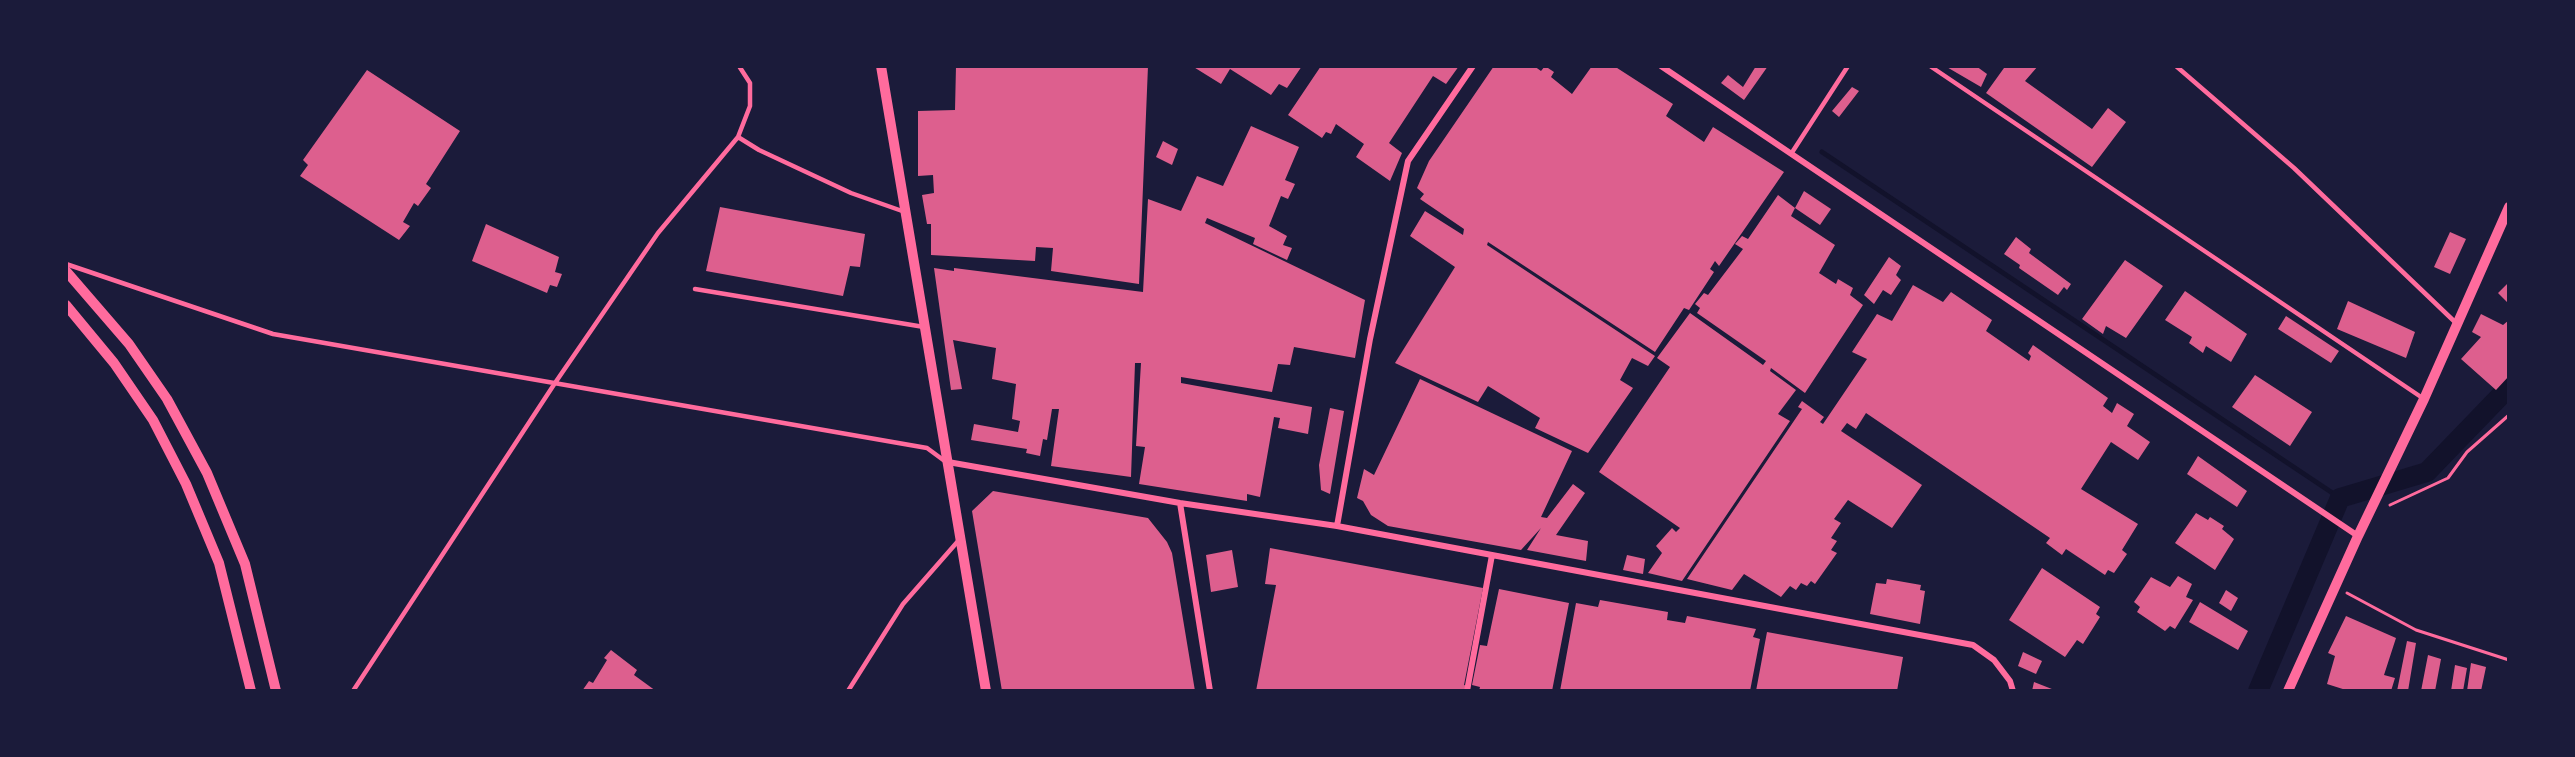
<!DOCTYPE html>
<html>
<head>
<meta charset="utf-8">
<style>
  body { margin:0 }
  #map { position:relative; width:2575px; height:757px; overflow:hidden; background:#1b1b3a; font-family:Raleway,sans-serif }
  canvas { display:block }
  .frame { position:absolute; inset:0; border:68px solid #1b1b3a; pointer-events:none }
</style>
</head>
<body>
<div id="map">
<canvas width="2575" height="757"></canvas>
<div class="frame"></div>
</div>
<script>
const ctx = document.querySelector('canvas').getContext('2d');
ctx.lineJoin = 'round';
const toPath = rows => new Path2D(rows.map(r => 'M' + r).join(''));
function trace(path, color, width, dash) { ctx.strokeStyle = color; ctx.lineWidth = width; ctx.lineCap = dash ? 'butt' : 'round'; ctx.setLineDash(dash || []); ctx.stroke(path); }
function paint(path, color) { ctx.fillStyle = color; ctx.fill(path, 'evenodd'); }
trace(toPath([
  [1822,152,2340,498]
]), '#12122b', 5);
trace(toPath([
  [2258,691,2340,498,2427,472,2509,387]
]), '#12122b', 20);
paint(toPath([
  [956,66,1148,66,1139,284,1051,271,1053,248,1036,247,1035,261,931,255,931,224,927,224,922,195,934,193,933,175,918,176,918,111,955,110],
  [1192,66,1302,66,1287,88,1279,84,1271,95,1230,69,1221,84],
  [1321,66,1459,66,1446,84,1433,76,1389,143,1402,153,1390,181,1356,157,1364,144,1336,124,1331,134,1326,132,1322,138,1288,115],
  [1494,66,1534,66,1541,71,1545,66,1554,72,1551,77,1572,94,1592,66,1614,66,1673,104,1666,116,1704,142,1713,127,1784,172,1719,266,1715,261,1710,269,1714,272,1689,310,1684,308,1655,352,1488,242,1487,245,1655,356,1648,366,1632,358,1620,380,1633,388,1588,453,1535,428,1540,418,1488,386,1478,402,1395,363,1455,267,1410,236,1425,211,1463,235,1464,229,1420,199,1424,194,1417,188,1429,161],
  [1756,66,1768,66,1744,100,1721,83,1728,75,1743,87],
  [1945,66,1976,66,1987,74,1981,87],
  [2002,66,2038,66,2025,81,2092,129,2108,108,2126,122,2092,167,1986,93,2004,68],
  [367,70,460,131,426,184,431,188,418,206,414,203,403,222,410,226,399,240,300,176,308,165,303,160],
  [1852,87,1859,91,1839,117,1832,111],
  [1251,126,1299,147,1285,180,1295,184,1288,199,1281,196,1269,226,1287,236,1283,245,1292,248,1287,260,1253,244,1255,238,1207,218,1205,223,1365,300,1355,358,1294,347,1290,365,1278,364,1272,392,1181,377,1181,383,1312,407,1308,434,1278,428,1280,418,1274,417,1260,497,1247,494,1247,501,1139,484,1145,447,1136,446,1141,363,1135,363,1131,477,1051,466,1059,409,1052,409,1047,440,1043,439,1040,456,1026,453,1027,449,971,440,974,424,1018,432,1020,421,1012,419,1016,384,992,379,996,348,953,340,962,389,951,390,934,268,954,271,954,268,1143,292,1148,199,1181,211,1197,176,1223,186],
  [1163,141,1178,149,1172,165,1156,157],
  [1804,191,1831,209,1820,225,1795,208,1791,216,1835,245,1819,273,1836,284,1838,279,1853,288,1850,295,1863,305,1805,393,1771,368,1770,371,1796,390,1778,414,1790,421,1682,581,1648,573,1662,553,1656,546,1672,528,1676,532,1680,528,1599,472,1670,367,1657,358,1690,313,1763,365,1766,361,1697,313,1700,308,1695,304,1704,293,1708,295,1743,249,1735,244,1742,236,1748,239,1778,195,1795,208],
  [720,207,865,234,860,267,850,266,843,296,706,271],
  [486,224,559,257,555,272,562,274,557,287,550,285,547,293,472,261],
  [2450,232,2466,239,2450,274,2434,267],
  [2016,237,2031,249,2029,253,2071,284,2067,290,2064,287,2058,295,2019,268,2020,265,2004,254],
  [1889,257,1901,266,1896,275,1901,280,1891,295,1883,290,1874,304,1864,295],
  [2125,260,2163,286,2126,338,2106,326,2103,334,2082,319],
  [2509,282,2509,304,2498,293],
  [1913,285,1943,302,1951,292,1992,320,1986,331,2029,361,2031,356,2028,353,2033,345,2108,398,2103,406,2112,413,2117,403,2134,414,2127,426,2150,442,2138,460,2111,442,2081,489,2138,524,2122,550,2127,554,2114,573,2108,570,2105,575,2066,549,2062,555,2046,543,2050,538,1866,413,1856,429,1847,423,1841,431,1922,485,1892,528,1848,500,1834,519,1841,523,1831,538,1837,541,1831,550,1837,553,1815,584,1811,581,1807,586,1801,583,1796,590,1790,586,1781,597,1744,574,1732,590,1687,579,1802,409,1798,407,1802,401,1824,417,1820,422,1823,424,1867,359,1852,352,1877,314,1892,321],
  [2185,291,2247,334,2231,362,2206,346,2203,353,2189,343,2192,337,2165,320],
  [2348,301,2415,332,2406,358,2337,329],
  [2481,314,2503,325,2509,320,2509,376,2496,390,2461,359,2481,337,2472,332],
  [2286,316,2339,351,2331,363,2278,329],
  [2255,375,2312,412,2290,446,2232,407],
  [1420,379,1572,451,1541,517,1547,518,1573,484,1585,493,1556,535,1588,541,1586,561,1527,550,1541,528,1521,550,1388,526,1371,515,1363,501,1357,498,1364,469,1374,475],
  [1330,408,1344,411,1330,494,1321,490,1319,465],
  [2198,456,2247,491,2237,507,2187,474],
  [993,491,1148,518,1167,542,1172,553,1195,691,1002,691,972,511],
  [2196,513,2208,520,2210,517,2224,526,2222,529,2234,539,2215,570,2175,543],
  [1270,548,1483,588,1464,685,1470,687,1469,691,1256,691,1276,585,1265,584],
  [1232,550,1238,587,1211,592,1206,555],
  [1627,555,1645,559,1643,574,1623,570],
  [2042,568,2100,607,2096,614,2100,617,2083,644,2077,640,2065,657,2009,620],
  [2178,576,2192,584,2186,597,2193,600,2175,629,2170,626,2165,631,2137,612,2140,607,2134,602,2151,577,2170,587],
  [1887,579,1921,585,1920,590,1925,591,1920,624,1870,614,1876,583,1886,584],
  [1499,589,1569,603,1552,691,1479,691,1480,687,1472,685,1480,645,1487,646],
  [2226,590,2238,598,2231,611,2219,603],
  [1600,600,1668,612,1667,620,1685,623,1687,616,1756,629,1753,637,1760,639,1750,691,1560,691,1576,603,1598,607],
  [2200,602,2248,631,2238,650,2189,622],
  [2346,616,2396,638,2384,675,2395,678,2391,691,2349,691,2327,684,2335,656,2328,653],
  [1767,632,1903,657,1897,691,1756,691],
  [2407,641,2416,643,2408,691,2397,691],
  [611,650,637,670,634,675,656,691,582,691,589,681,593,683,607,660,604,658],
  [2023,652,2042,661,2036,674,2018,666],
  [2428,655,2441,659,2435,691,2421,691],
  [2471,663,2486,667,2481,691,2467,691],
  [2455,665,2467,668,2463,691,2451,691],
  [2034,682,2057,691,2032,691]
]), '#dd5f8e');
trace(toPath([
  [2390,505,2448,478,2467,452,2509,415],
  [2347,593,2416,630,2509,660]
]), '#ff6b9d', 3);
trace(toPath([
  [1930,66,2424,399],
  [2176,66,2294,168,2456,323],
  [738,137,759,150,851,193,905,212],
  [1791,154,1848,66],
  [66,264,273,334,927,448,946,462],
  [695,289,924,327],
  [353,691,555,383,658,233,738,137,750,106,750,83,739,66],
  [848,691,903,604,959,540]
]), '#ff6b9d', 4.5);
trace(toPath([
  [1661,66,2358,536],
  [948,462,1180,503,1337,526,1973,645,1994,660,2010,681,2013,691],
  [1180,503,1210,691],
  [1337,526,1370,339,1408,161,1473,66],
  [1467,691,1492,555]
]), '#ff6b9d', 6);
trace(toPath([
  [881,66,986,691],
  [66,271,129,344,167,399,207,473,245,564,276,691],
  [66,305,114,363,153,420,186,484,219,563,251,691],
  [2288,691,2358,536,2424,399,2509,207]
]), '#ff6b9d', 10);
</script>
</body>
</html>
